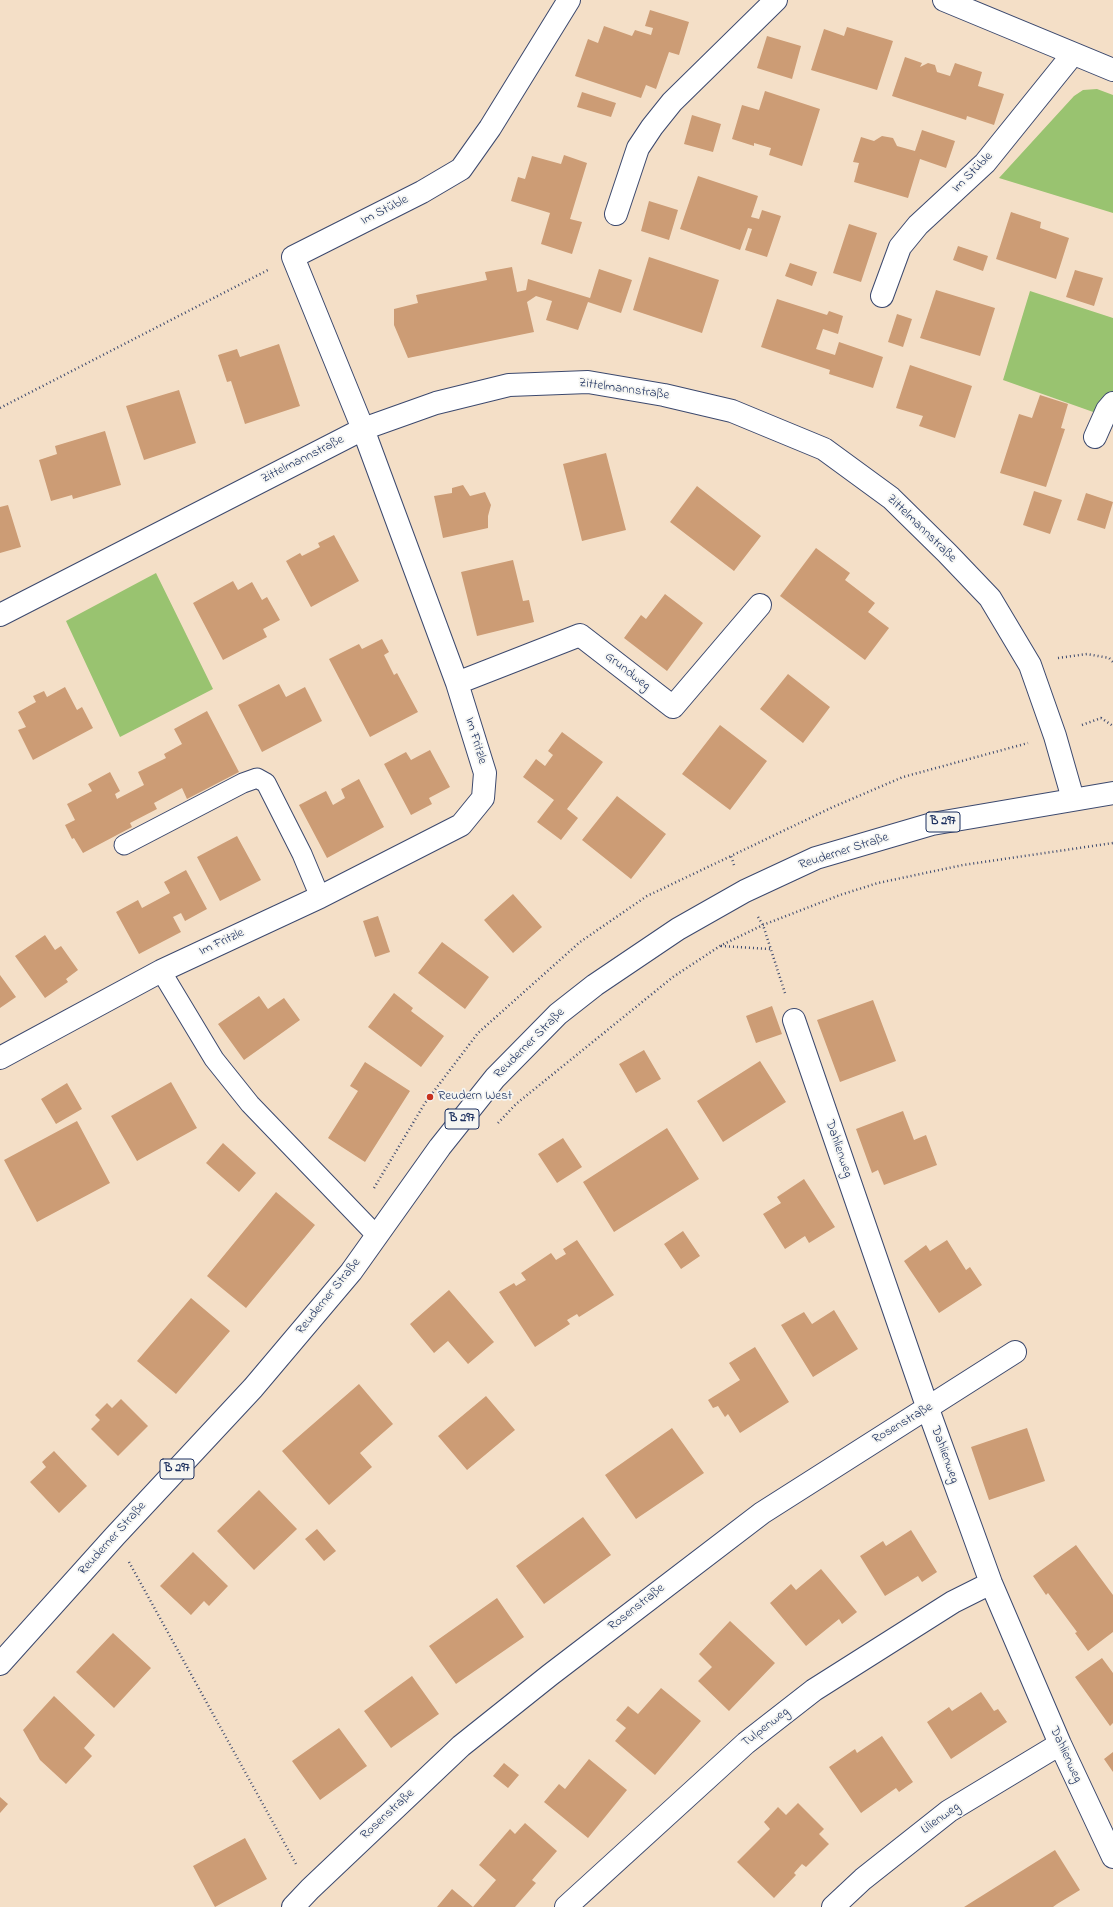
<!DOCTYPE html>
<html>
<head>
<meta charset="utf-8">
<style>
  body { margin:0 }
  canvas { display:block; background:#f4dfc7 }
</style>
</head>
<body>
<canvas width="1113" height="1907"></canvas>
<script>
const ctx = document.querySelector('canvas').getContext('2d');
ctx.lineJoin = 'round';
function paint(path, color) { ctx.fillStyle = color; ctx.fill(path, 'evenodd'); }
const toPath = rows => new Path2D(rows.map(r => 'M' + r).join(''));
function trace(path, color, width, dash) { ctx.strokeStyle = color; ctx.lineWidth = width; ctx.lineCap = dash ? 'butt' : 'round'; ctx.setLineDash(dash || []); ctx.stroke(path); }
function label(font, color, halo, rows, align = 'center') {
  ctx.font = font + ' "Indie Flower",sans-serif'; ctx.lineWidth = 3.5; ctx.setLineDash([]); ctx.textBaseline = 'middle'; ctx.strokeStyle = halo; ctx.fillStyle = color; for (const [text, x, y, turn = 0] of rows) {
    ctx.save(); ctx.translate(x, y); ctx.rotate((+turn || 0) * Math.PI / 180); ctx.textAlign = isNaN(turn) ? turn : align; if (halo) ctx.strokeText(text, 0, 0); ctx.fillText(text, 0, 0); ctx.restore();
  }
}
paint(toPath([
  [1097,89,1113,95,1113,213,999,178,1074,96,1083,90],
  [1030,291,1113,318,1113,391,1102,402,1096,413,1003,380],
  [156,573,213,689,120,737,66,621]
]), '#99c370');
paint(toPath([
  [650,10,689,22,679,55,669,52,656,89,646,85,641,98,575,76,588,39,598,43,604,26,632,36,635,30,651,35,653,28,645,26],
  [847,27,893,41,877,90,811,70,824,29,844,36],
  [767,36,801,46,792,79,757,68],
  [905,57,922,63,920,67,928,63,935,65,937,72,950,76,955,63,982,72,978,86,1004,94,994,125,967,116,966,120,892,96],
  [765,91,820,109,802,166,769,155,771,148,754,143,754,146,732,139,742,105,759,110],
  [582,92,616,103,611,117,577,107],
  [692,115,721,124,713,152,684,144],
  [922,130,955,141,946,168,920,159,908,198,854,182,859,163,853,162,861,137,874,141,882,136,893,138,897,146,915,151],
  [564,155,587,163,570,219,582,222,572,254,541,244,550,213,511,201,518,177,525,179,532,156,561,164],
  [698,176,758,196,751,217,759,219,762,210,781,216,767,257,745,250,752,229,748,228,740,250,680,229],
  [649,201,678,210,669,240,641,231],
  [1011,212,1041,222,1040,228,1069,238,1056,279,996,259],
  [849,224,877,233,861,282,833,273],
  [958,246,988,256,983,271,953,260],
  [649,257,719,280,702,333,633,310],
  [790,263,817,272,812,286,785,276],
  [512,267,517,292,526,290,528,279,590,298,599,269,632,280,621,313,588,302,578,330,546,320,552,301,536,296,527,302,534,332,408,358,394,325,394,309,418,303,416,295,487,280,485,272],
  [1075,270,1103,278,1094,306,1066,297],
  [936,290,995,308,980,356,920,338],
  [777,299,827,315,829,311,843,316,838,334,823,329,816,349,835,355,839,342,883,357,873,388,829,374,830,370,761,347],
  [897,314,912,319,903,347,888,342],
  [279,344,300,406,245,424,231,381,227,382,218,355,237,349,240,357],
  [910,365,972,386,955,438,919,426,923,416,896,408],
  [179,390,196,443,144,460,126,406],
  [1040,395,1068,404,1061,428,1065,429,1046,487,1000,473,1019,414,1032,418],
  [105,431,121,485,73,499,72,495,51,501,39,460,57,454,55,446],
  [606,453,626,530,582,541,563,464],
  [463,485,470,496,485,492,491,505,488,516,488,528,443,538,434,496,452,493,452,488],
  [697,486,761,536,734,571,670,522],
  [1034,491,1062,500,1050,534,1023,525],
  [1086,493,1113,502,1105,529,1077,520],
  [8,505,21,547,0,553,0,507],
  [334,535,359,581,311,607,286,561,300,553,302,556,320,547,318,543],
  [816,548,850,573,845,580,875,603,868,612,889,628,865,660,780,596],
  [513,560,523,601,529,600,534,622,477,636,461,572],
  [233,581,238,590,252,582,262,600,267,597,280,620,263,629,267,637,223,660,193,603],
  [665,594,703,623,667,671,624,638,641,615,646,619],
  [382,639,389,652,384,655,394,675,397,673,418,712,370,737,329,659,359,644,362,649],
  [788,674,830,707,803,743,760,709],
  [279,684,286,697,305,687,322,721,262,752,238,705],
  [65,687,77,710,82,707,93,728,33,760,18,730,26,727,18,712,36,702,33,696,44,691,47,697],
  [207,711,239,772,187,799,182,788,154,803,157,809,130,823,132,827,83,853,74,838,72,839,65,825,75,820,67,804,92,791,88,784,110,772,120,791,115,794,117,799,144,785,138,772,166,758,164,754,182,744,174,729],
  [720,725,767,761,730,810,682,774],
  [562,732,603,762,567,809,578,818,561,840,537,822,554,800,523,777,536,759,545,766,553,755,548,751],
  [430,750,450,787,429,798,432,804,411,815,384,764,406,752,411,760],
  [359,779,384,827,327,858,299,805,326,791,333,805,345,798,341,789],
  [617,796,666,834,631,879,582,840],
  [237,836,261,880,220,901,197,857],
  [186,870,207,909,185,921,181,913,173,917,181,932,139,954,116,912,138,900,142,908,170,893,164,882],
  [513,894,542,927,513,953,484,920],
  [378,916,390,952,375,957,363,921],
  [45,935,55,950,61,946,78,970,66,979,68,982,45,998,15,956],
  [442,942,489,977,465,1009,418,973],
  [0,975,16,997,0,1008],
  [394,993,413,1008,411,1011,444,1036,421,1067,368,1027],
  [259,996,268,1009,284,998,300,1020,244,1060,218,1024],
  [873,1000,896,1061,840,1082,817,1020],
  [772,1006,782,1034,756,1043,746,1016],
  [644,1050,661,1079,636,1093,619,1064],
  [760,1061,786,1102,723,1142,697,1101],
  [365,1062,410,1091,365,1162,328,1138,358,1091,350,1086],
  [171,1082,197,1128,137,1161,111,1116],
  [67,1083,82,1109,56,1124,41,1099],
  [903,1111,914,1140,926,1135,937,1165,884,1185,878,1170,872,1173,856,1129],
  [77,1121,110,1183,37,1222,4,1160],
  [667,1128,699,1179,614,1232,583,1182],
  [563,1138,582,1167,557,1183,538,1154],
  [223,1143,256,1173,239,1192,206,1163],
  [804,1179,835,1227,809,1243,805,1236,785,1249,763,1214,781,1203,777,1197],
  [276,1192,315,1225,246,1308,207,1276],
  [683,1231,700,1256,681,1269,664,1244],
  [577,1240,614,1295,579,1317,577,1314,567,1320,570,1324,535,1347,499,1292,514,1283,516,1286,526,1280,521,1273,551,1253,556,1260,566,1254,563,1249],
  [947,1240,966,1270,970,1267,982,1285,939,1313,904,1261,926,1245,930,1251],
  [449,1290,494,1342,468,1364,448,1341,434,1353,410,1324],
  [191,1298,230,1331,176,1394,137,1361],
  [834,1310,858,1349,813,1377,781,1325,804,1312,812,1324],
  [755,1347,789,1402,740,1433,728,1414,725,1417,718,1406,713,1408,708,1400,740,1380,729,1363],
  [359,1384,393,1424,360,1453,372,1467,329,1505,282,1451],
  [486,1396,515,1430,467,1470,438,1436],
  [121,1399,148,1426,118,1456,91,1429,100,1420,95,1415,107,1403,112,1408],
  [672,1428,704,1473,636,1519,605,1475],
  [1027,1428,1045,1481,989,1500,971,1447],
  [54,1451,87,1486,59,1513,30,1482,46,1467,42,1462],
  [259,1490,297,1529,254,1570,217,1531],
  [583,1517,611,1555,544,1604,516,1566],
  [317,1529,336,1551,324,1561,305,1539],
  [911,1530,937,1572,922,1582,918,1576,885,1596,860,1556,883,1541,886,1546],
  [1076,1545,1113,1595,1113,1632,1088,1651,1075,1633,1077,1632,1048,1593,1046,1595,1033,1576],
  [193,1552,228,1586,209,1606,204,1601,191,1615,160,1586],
  [821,1569,857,1612,842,1624,839,1619,806,1646,770,1603,791,1584,796,1590],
  [497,1598,524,1637,456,1684,429,1646],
  [730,1621,775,1663,729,1711,698,1681,712,1667,699,1654],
  [113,1633,151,1668,114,1708,76,1672],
  [1102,1658,1113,1673,1113,1723,1110,1726,1075,1677],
  [412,1676,439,1714,391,1748,364,1711],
  [661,1688,701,1721,655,1775,615,1741,626,1728,616,1720,628,1706,638,1714],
  [981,1692,994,1711,998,1709,1007,1722,951,1759,927,1722,949,1707,952,1711],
  [54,1696,95,1735,84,1748,92,1756,66,1784,40,1760,23,1730],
  [339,1728,367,1766,320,1800,292,1761],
  [882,1736,913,1782,899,1792,896,1788,861,1813,829,1767,855,1749,857,1753],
  [1113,1752,1113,1772,1104,1759],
  [589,1759,627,1790,588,1838,544,1802,559,1784,565,1789],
  [504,1763,519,1775,508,1788,493,1776],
  [0,1797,8,1804,0,1813],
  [798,1803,824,1829,819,1834,829,1844,806,1867,802,1864,794,1873,796,1875,774,1898,737,1862,770,1829,764,1822,778,1807,786,1815],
  [525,1823,557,1851,532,1880,536,1883,515,1907,437,1907,452,1889,473,1907,496,1880,479,1865,510,1829,515,1834],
  [245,1838,267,1879,215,1907,193,1866],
  [1055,1850,1080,1890,1057,1904,1053,1907,964,1907]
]), '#cc9c75');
const lane = toPath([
  [124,845,243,783,257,778,266,783,302,854,320,897],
  [161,971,214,1059,250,1104,377,1236]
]);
const street = toPath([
  [944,0,1113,70],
  [616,214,638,148,652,127,672,102,776,0],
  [882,296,900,247,918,225,985,163,1073,54],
  [1095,437,1107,410,1113,403],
  [0,615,363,429,436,403,509,385,588,382,664,395,732,411,824,449,891,498,947,553,990,598,1030,665,1055,736,1073,799],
  [457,683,580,635,673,707,760,605],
  [794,1020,928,1409,991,1583,1060,1744,1113,1857],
  [0,1058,161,971,320,897,461,825,483,798,485,773,457,683,363,429,293,257,422,192,461,169,490,128,569,0],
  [293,1907,310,1889,461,1746,550,1675,762,1513,1015,1352],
  [566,1907,746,1743,814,1690,953,1602,991,1583],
  [833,1907,863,1879,949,1811,1060,1744]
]);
const primary = toPath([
  [0,1664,115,1536,253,1388,351,1272,440,1147,495,1078,558,1014,595,985,678,929,745,891,816,858,932,824,1113,793]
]);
trace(lane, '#3c496e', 21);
trace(street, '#3c496e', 24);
trace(primary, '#3c496e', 24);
trace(toPath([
  [0,408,268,270],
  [1058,658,1087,654,1109,658,1113,662],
  [1082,725,1101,718,1113,726],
  [734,865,731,856,833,807,903,777,1028,743],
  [758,917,763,925,785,993],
  [721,946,770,949],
  [498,1123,516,1104,673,977,720,946,763,925,840,895,878,883,963,865,1113,843],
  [374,1188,425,1103,478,1033,580,942,647,896,731,856],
  [129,1562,296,1864]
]), '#3c496e', 2.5, [1, 3]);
trace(lane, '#fff', 19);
trace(street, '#fff', 22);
trace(primary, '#fff', 22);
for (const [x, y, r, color] of [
  [430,1097,4,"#c8321e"]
]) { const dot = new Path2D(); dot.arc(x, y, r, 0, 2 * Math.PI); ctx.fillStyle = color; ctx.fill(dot); trace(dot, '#f6f6f2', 1.5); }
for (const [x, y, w] of [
  [943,822,34],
  [462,1119,34],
  [177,1469,34]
]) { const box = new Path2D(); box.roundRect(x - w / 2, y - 10, w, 20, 3); ctx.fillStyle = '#f6f6f2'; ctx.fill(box); trace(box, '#1b2f5e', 1); }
label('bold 12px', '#1b2f5e', null, [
  ["B 297",943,822],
  ["B 297",462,1119],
  ["B 297",177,1469]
]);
label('13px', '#1b2f5e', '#f6f6f2', [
  ["Im Stüble",973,173,-45],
  ["Im Stüble",385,211,-27],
  ["Zittelmannstraße",624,390,8],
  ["Zittelmannstraße",303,460,-27],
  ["Zittelmannstraße",921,529,44],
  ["Grundweg",627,672,38],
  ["Im Fritzle",475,741,73],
  ["Reuderner Straße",844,852,-18],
  ["Im Fritzle",222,943,-25],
  ["Reuderner Straße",530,1044,-45],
  ["Dahlienweg",838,1149,71],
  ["Reuderner Straße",329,1297,-51],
  ["Rosenstraße",903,1424,-31],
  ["Dahlienweg",944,1455,70],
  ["Reuderner Straße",113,1539,-48],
  ["Rosenstraße",637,1608,-38],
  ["Tulpenweg",766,1728,-38],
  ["Dahlienweg",1065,1755,65],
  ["Rosenstraße",388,1815,-43],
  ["Lilienweg",941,1819,-36]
]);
label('13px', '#1b2f5e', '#f6f6f2', [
  ["Reudern West",438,1097]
], 'left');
</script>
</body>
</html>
